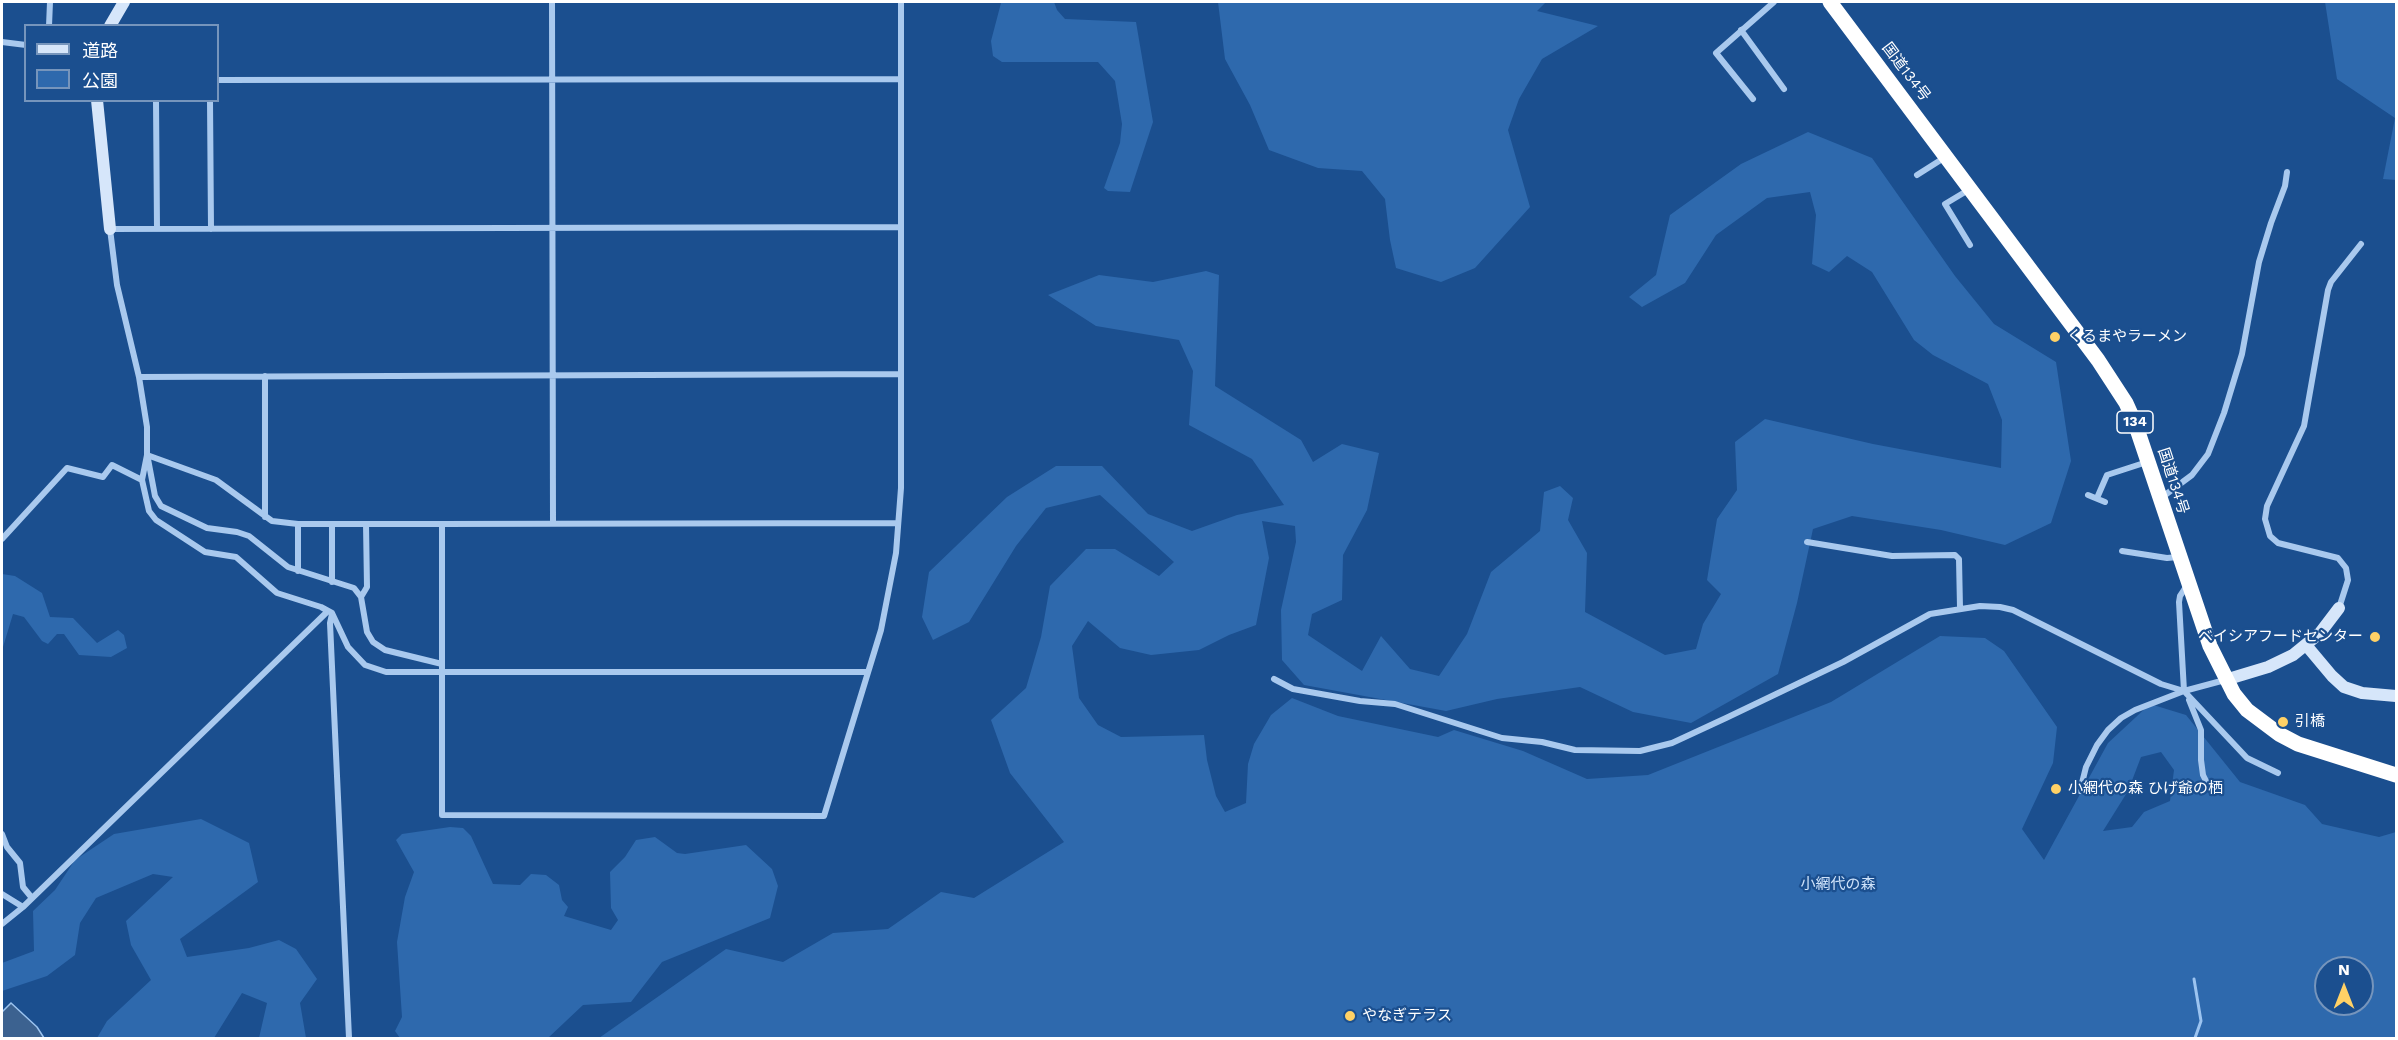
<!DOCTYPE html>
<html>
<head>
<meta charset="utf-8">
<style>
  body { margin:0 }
  #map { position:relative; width:2398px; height:1040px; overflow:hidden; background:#1b4f8f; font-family:"Work Sans","Noto Sans JP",sans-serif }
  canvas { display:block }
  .frame { position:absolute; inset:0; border:3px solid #fff; pointer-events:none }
  .legend { position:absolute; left:24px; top:24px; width:195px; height:78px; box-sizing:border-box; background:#1b4f8f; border:2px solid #7695bc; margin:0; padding:8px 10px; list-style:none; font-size:18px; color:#fff }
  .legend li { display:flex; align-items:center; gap:12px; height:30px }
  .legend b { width:30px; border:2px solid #7695bc }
  .north { position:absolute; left:2314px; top:956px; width:60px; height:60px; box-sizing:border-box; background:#1b4f8f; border:2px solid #7695bc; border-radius:50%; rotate:0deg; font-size:16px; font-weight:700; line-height:24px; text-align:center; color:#fff }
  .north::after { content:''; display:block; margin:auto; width:21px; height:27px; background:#ffd166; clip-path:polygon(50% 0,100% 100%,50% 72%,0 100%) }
</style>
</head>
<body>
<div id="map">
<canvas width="2398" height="1040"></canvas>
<div class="frame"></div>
<ul class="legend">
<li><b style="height:8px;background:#d6e6fa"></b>道路</li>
<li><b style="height:16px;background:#2e69ad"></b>公園</li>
</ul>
<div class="north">N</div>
</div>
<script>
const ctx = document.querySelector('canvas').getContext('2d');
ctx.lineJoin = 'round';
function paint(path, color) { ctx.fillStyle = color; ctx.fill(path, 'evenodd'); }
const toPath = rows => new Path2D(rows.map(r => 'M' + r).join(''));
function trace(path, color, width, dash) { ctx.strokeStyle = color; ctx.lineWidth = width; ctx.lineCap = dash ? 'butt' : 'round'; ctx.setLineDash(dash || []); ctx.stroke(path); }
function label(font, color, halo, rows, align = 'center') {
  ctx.font = font + ' "Work Sans","Noto Sans JP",sans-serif'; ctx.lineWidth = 4.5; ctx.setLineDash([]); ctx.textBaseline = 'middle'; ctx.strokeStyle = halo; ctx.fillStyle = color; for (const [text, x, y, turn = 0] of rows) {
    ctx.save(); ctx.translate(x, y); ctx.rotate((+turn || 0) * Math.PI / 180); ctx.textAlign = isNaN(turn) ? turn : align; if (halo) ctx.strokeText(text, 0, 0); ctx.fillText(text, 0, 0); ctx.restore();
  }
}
paint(toPath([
  [1218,2,1546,2,1537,11,1598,26,1542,59,1519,99,1508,130,1530,207,1475,268,1441,282,1396,268,1390,240,1385,199,1362,171,1318,168,1269,150,1250,105,1225,59],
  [2325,2,2396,2,2396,180,2383,179,2395,118,2337,79],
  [1001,3,1054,2,1057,10,1065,19,1136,22,1153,122,1130,192,1108,191,1104,188,1120,143,1122,124,1115,81,1098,62,1002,62,993,56,991,41],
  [1808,132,1872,158,1955,276,1994,324,2056,362,2071,461,2051,523,2005,545,1941,530,1852,516,1813,529,1797,603,1778,674,1691,723,1633,712,1580,687,1497,699,1446,711,1304,685,1282,660,1281,610,1296,542,1295,526,1262,521,1269,558,1256,625,1229,635,1199,650,1151,655,1120,648,1088,621,1072,646,1079,698,1098,725,1121,737,1204,735,1207,760,1216,796,1225,812,1246,803,1248,764,1254,744,1271,715,1292,698,1338,716,1438,737,1454,730,1523,751,1587,779,1648,775,1831,702,1940,636,1985,638,2004,651,2057,727,2053,763,2022,829,2044,860,2108,743,2150,704,2186,715,2240,782,2305,805,2322,824,2379,837,2396,832,2396,1038,599,1038,726,949,783,962,833,933,888,929,941,892,974,898,1064,842,1010,773,991,720,1026,688,1041,637,1050,586,1086,549,1115,549,1159,576,1174,562,1100,495,1046,508,1016,546,969,622,933,640,922,617,929,572,1007,497,1056,466,1102,466,1148,514,1192,531,1237,515,1284,505,1252,459,1189,425,1193,371,1179,340,1096,326,1048,295,1099,275,1153,282,1206,271,1219,275,1215,386,1301,440,1313,462,1342,444,1379,453,1367,510,1343,555,1342,600,1312,614,1308,635,1362,671,1381,636,1410,669,1439,676,1467,634,1491,572,1540,531,1544,492,1560,486,1573,498,1568,520,1587,553,1585,612,1665,655,1696,649,1703,624,1721,594,1707,580,1717,519,1737,490,1735,442,1765,419,1873,444,2001,468,2002,420,1988,384,1933,355,1914,340,1872,272,1847,256,1829,272,1812,264,1816,215,1810,192,1767,198,1716,235,1685,283,1642,307,1629,297,1656,275,1670,215,1741,164],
  [2161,752,2174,770,2170,801,2144,812,2132,827,2103,831,2128,791,2141,757],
  [2326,968,2362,968,2362,1004,2326,1004],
  [2,574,15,576,42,593,50,617,73,618,97,643,118,630,124,635,127,648,111,657,79,655,64,634,57,634,48,644,42,641,24,617,13,614,3,647,2,666],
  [201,819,249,843,258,882,180,939,187,957,249,948,279,940,296,949,317,979,300,1003,306,1038,259,1038,267,1003,242,993,214,1038,97,1038,107,1021,151,980,131,945,126,921,173,877,153,874,96,898,80,923,75,955,47,976,2,991,2,963,34,951,33,911,55,890,75,860,114,834],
  [450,827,463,828,471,836,493,884,520,885,531,874,546,875,559,885,562,900,568,907,564,916,611,930,618,920,611,908,610,872,625,857,636,840,655,837,677,853,685,854,746,845,772,869,778,886,770,918,662,962,631,1002,583,1005,548,1038,400,1038,395,1031,402,1017,397,942,405,897,414,872,396,840,402,834]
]), '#2e69ad');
const water = toPath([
  [11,1003,37,1027,44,1038,2,1038,2,1012,11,1003]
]);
paint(water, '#3c6290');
trace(water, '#9cc4f0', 1.5);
trace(toPath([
  [2194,979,2201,1021,2195,1038]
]), '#9cc4f0', 3);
trace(toPath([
  [552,2,553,524],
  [49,26,50,2],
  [1741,30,1784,89],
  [2,42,26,45],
  [218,80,901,79],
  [1753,99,1716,53,1774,2],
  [156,100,157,229],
  [210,100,211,229],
  [1917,175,1947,156],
  [1970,245,1945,204,1970,189],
  [139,377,901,374],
  [147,455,216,480,272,521,298,524,442,524,442,815,824,816,881,630,896,553,901,488,901,2],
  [148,459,155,496,161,506,207,528,237,532,249,536,288,567,354,588,361,597,367,632,373,642,385,650,442,664],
  [2088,495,2105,502],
  [2097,498,2107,475,2147,462],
  [2161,498,2192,475,2208,454,2224,413,2242,354,2259,262,2271,223,2285,186,2287,172],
  [265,517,265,376],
  [298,524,298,571],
  [332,524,332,582],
  [442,524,898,523],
  [2,539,67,468,103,477,112,465,142,480],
  [1807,542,1892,556,1955,555,1959,559,1960,608],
  [2122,551,2167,558,2178,557],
  [361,597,367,587,366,524],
  [2339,608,2348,580,2346,568,2338,558,2278,543,2270,536,2265,519,2267,506,2304,426,2328,290,2331,282,2361,244],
  [332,614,330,623,349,1038],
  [868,672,386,672,365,665,348,647,332,613,321,607,277,593,236,557,205,552,156,520,149,511,142,480,147,455,147,427,139,377,117,285,110,229,901,227],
  [1274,679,1293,689,1360,701,1395,704,1502,738,1542,742,1575,750,1640,751,1672,743,1726,718,1843,662,1930,614,1980,606,2000,607,2013,610,2161,684,2184,691,2247,758,2278,773],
  [2184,691,2179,602,2180,596,2188,584],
  [2189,700,2201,730,2201,760,2203,775,2211,791],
  [2080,791,2086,767,2097,745,2108,730,2121,718,2135,710,2184,691,2225,680],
  [2,834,7,847,20,863,23,887,32,898],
  [2,894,23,907],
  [2,924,23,907,328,611]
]), '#a9c9ee', 6);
trace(toPath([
  [110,26,124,2],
  [97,100,110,229],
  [2306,645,2332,676,2344,687,2362,693,2396,696],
  [2225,680,2268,667,2293,655,2320,633,2339,608]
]), '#d6e6fa', 12);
trace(toPath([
  [1830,2,2098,360,2126,403,2135,423,2210,646,2234,694,2247,710,2279,734,2298,744,2396,775]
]), '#fff', 15);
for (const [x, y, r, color] of [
  [2055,337,6,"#ffd166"],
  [2375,637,6,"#ffd166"],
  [2283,722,6,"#ffd166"],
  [2056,789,6,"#ffd166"],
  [1350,1016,6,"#ffd166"]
]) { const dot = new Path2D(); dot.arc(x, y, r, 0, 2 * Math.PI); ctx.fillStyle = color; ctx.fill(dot); trace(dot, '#1b4f8f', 2); }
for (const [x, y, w] of [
  [2135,422,36]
]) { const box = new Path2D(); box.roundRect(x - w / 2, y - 11, w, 22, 4.5); ctx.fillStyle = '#1b4f8f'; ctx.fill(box); trace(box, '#fff', 1.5); }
label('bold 14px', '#fff', null, [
  ["134",2135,422]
]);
label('15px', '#fff', '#1b4f8f', [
  ["国道134号",1906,72,53],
  ["国道134号",2173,481,72]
]);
label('15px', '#fff', '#1b4f8f', [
  ["くるまやラーメン",2067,337],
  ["ベイシアフードセンター",2363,637,"right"],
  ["引橋",2295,722],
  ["小網代の森 ひげ爺の栖",2068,789],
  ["やなぎテラス",1362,1016]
], 'left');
label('15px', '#cfe3fa', '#1b4f8f', [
  ["小網代の森",1838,885]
]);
</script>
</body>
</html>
